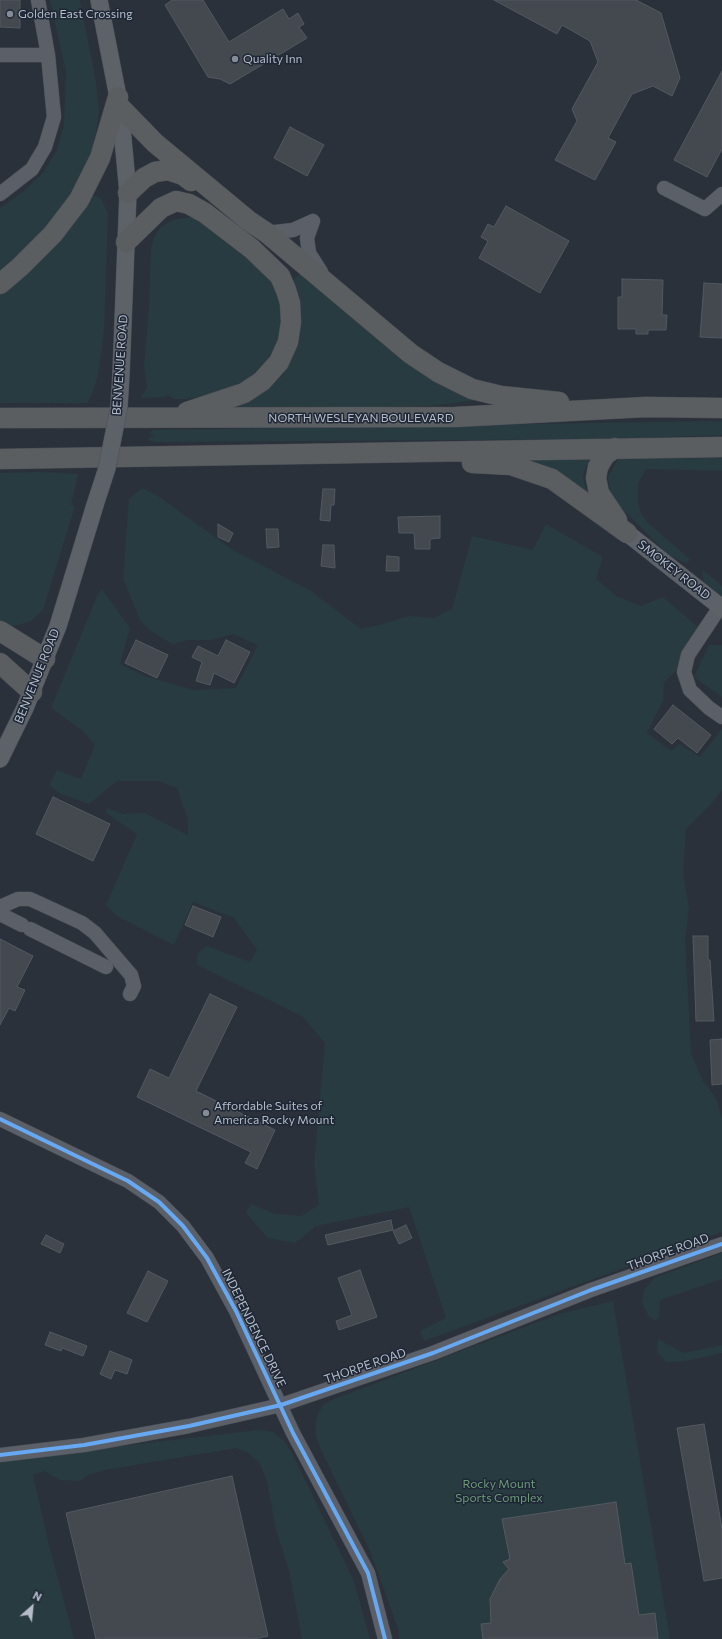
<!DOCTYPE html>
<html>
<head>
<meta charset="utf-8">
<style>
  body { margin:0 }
  #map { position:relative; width:722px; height:1639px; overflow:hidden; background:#2b313a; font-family:Commissioner,sans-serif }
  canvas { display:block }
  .north { position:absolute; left:12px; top:1587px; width:40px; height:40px; -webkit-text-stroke:3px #1e2735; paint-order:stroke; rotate:27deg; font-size:11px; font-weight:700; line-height:16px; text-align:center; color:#b6bdca }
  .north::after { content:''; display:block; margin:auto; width:14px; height:18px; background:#b6bdca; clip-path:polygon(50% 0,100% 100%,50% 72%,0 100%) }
</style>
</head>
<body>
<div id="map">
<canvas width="722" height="1639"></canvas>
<div class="north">N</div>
</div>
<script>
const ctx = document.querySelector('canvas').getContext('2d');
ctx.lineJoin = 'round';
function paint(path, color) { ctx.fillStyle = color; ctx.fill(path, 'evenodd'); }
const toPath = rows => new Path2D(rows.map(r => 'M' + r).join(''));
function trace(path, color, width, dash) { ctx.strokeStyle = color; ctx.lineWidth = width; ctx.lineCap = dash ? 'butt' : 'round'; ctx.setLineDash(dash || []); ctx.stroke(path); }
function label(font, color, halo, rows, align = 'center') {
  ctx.font = font + ' Commissioner,sans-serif'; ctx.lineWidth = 3; ctx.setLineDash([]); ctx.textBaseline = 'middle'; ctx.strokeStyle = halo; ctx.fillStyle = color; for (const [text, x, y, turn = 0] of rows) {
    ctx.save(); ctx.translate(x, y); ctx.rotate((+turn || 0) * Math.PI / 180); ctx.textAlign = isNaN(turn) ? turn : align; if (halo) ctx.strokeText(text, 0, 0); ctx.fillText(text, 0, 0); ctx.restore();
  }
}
paint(toPath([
  [50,0,80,0,96,82,99,109,96,133,90,157,71,203,0,274,0,208,24,191,43,173,57,150,64,125,66,72],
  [93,195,101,198,108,214,104,331,98,376,92,394,87,403,0,403,0,289,35,265,76,222],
  [189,217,200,219,238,248,269,276,280,297,283,319,278,343,265,364,245,380,227,389,206,396,185,399,174,399,168,395,164,397,141,398,147,387,144,367,149,308,151,248,154,238,160,228,173,220],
  [301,272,478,400,429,406,224,410,265,391,282,376,293,357,300,336,301,316,299,295,292,281],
  [722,421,722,435,615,439,155,442,147,439,155,436,149,434,153,430],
  [722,456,722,471,646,469,638,484,638,503,641,513,648,523,691,560,685,563,669,555,612,499,608,477,615,464,621,457],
  [514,458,593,458,586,466,583,476,585,486,595,501],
  [39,472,78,474,71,505,75,506,43,610,31,621,15,626,2,625,0,624,0,473],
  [142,488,158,496,233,550,311,591,361,629,383,624,409,616,434,618,452,609,472,536,533,550,546,524,603,557,596,579,618,597,641,606,663,597,699,628,683,664,664,682,663,701,647,733,671,751,679,744,700,757,722,729,722,790,711,804,686,829,683,873,689,908,685,940,691,1053,702,1079,717,1100,722,1119,722,1232,424,1341,420,1331,446,1318,409,1207,316,1226,295,1243,268,1238,246,1213,251,1204,275,1214,301,1216,319,1205,314,1164,325,1043,302,1016,197,965,197,954,207,946,250,962,257,950,234,918,193,902,174,945,117,916,106,905,137,834,105,812,107,808,123,814,145,813,188,835,188,820,177,788,159,781,117,781,89,804,61,794,49,785,57,770,81,779,95,745,83,731,51,708,98,594,102,589,130,628,120,664,144,676,194,690,236,688,258,645,233,634,211,640,188,640,172,644,149,630,140,620,123,578,129,499],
  [703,570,722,586,722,596,704,582,702,574],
  [709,645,722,645,722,697,694,677],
  [722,1253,722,1279,660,1300,659,1318,655,1320,649,1317,642,1303,644,1290,654,1278],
  [613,1301,670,1639,399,1639,399,1631,370,1551,321,1450,316,1436,315,1423,318,1414,323,1405,334,1399,559,1314],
  [658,1339,684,1353,722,1345,722,1353,686,1361,666,1362,657,1352],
  [259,1430,273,1432,284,1441,292,1453,354,1581,370,1639,302,1639,289,1570,276,1530,267,1481,259,1462,247,1452,236,1448,105,1470,88,1475,80,1481,60,1480,44,1471,33,1475,49,1545,74,1639,0,1639,0,1460]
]), '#283b40');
const building = toPath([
  [0,0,20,0,20,28,0,27,0,0],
  [172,0,203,0,229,42,283,9,289,19,298,13,304,24,299,27,307,38,230,84,220,79,208,77,165,5,172,0],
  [494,0,636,0,661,13,680,78,672,96,653,86,632,94,608,138,616,142,595,180,555,160,577,121,572,109,598,62,590,41,562,25,557,34,494,0],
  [722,71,722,149,707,177,674,160,722,71],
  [290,127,324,145,307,176,274,158,290,127],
  [506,206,569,241,540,293,479,258,488,241,481,237,488,224,494,227,506,206],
  [622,279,663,280,662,315,667,315,666,330,648,330,648,334,636,334,636,329,618,329,618,297,622,297,622,279],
  [704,283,722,284,722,338,700,337,704,283],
  [323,489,335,489,334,505,331,505,330,521,320,520,323,489],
  [440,516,440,538,430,539,430,549,415,549,414,533,399,533,398,517,440,516],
  [218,524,233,533,229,542,218,537,218,524],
  [266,529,278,529,279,547,267,548,266,529],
  [323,545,334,545,335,568,321,566,323,545],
  [387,556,399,557,399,571,386,571,387,556],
  [136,640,168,655,157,678,125,663,136,640],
  [226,640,250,652,234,683,214,673,210,685,196,681,202,662,192,657,198,646,218,656,226,640],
  [673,705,711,735,697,753,678,738,672,744,654,729,673,705],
  [53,797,110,824,93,861,36,834,53,797],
  [193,906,221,917,213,937,185,925,193,906],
  [693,936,708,936,708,960,710,960,714,1021,696,1021,693,936],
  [0,939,33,956,17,987,25,990,15,1011,9,1008,0,1025,0,939],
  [210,994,237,1007,196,1091,275,1130,257,1169,245,1163,251,1152,137,1097,150,1069,169,1078,210,994],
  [722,1039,722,1084,712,1085,710,1040,722,1039],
  [391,1220,393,1230,328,1245,325,1235,391,1220],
  [406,1225,412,1238,399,1244,393,1231,406,1225],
  [46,1235,64,1244,60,1253,41,1244,46,1235],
  [360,1270,377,1317,339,1330,336,1321,352,1315,338,1278,360,1270],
  [148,1271,168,1281,147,1322,127,1313,148,1271],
  [50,1332,87,1346,83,1356,62,1348,61,1351,45,1345,50,1332],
  [110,1351,132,1360,127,1374,115,1370,111,1379,100,1374,110,1351],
  [704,1424,722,1529,722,1578,704,1581,677,1428,704,1424],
  [232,1476,268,1636,254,1639,96,1639,66,1513,232,1476],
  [616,1502,625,1564,631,1563,639,1615,655,1613,658,1639,483,1639,481,1624,491,1623,490,1599,500,1579,509,1569,503,1562,510,1559,502,1519,616,1502]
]);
paint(building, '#444950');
trace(building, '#535961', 1);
const minor = toPath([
  [0,55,48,55],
  [664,188,705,209,722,194],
  [0,194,32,169,45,147,54,117,48,55,38,0],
  [313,221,307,238,309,253,321,272],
  [267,233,293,230,313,221],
  [720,607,688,655,684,672,690,690,709,708,722,717],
  [0,907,18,899,30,899,82,923,95,933,131,975,134,986,130,994],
  [0,914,22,925],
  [30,929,106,967],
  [0,1119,128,1181,159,1202,183,1226,207,1258,236,1311,293,1433,368,1573,385,1639],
  [0,1455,84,1445,189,1426,281,1405,433,1353,591,1290,722,1244]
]);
const major = toPath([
  [99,0,120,107,128,193,121,374],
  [627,533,722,608],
  [0,759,25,708,58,626,95,505]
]);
const highway = toPath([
  [120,107,155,143,249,221,267,233,411,354,438,372,472,389,501,396,559,402],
  [128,193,144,178,155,172,168,170,183,175,191,181],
  [126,242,161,208,176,201,189,204,205,213,252,249,280,276,286,290,290,303,291,322,288,342,279,362,262,381,244,393,187,412],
  [0,284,20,267,53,234,79,200,100,158,118,97],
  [0,418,455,417,646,407,722,408],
  [615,448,605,455,598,467,596,478,599,493,617,520],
  [0,459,722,447],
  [472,463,511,465,552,479,627,533],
  [0,631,45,659],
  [0,663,32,692]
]);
trace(minor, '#494d54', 15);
trace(major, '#494e57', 18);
trace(highway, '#484d55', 21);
trace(minor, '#5b5f67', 14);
trace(major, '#5d6269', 17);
trace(highway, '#5b5e61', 20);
const majorBridge = toPath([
  [95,505,107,468,119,407,121,374]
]);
trace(majorBridge, '#494e57', 18, []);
trace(majorBridge, '#5d6269', 17);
trace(toPath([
  [0,1119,128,1181,159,1202,183,1226,207,1258,236,1311,293,1433,368,1573,385,1639],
  [0,1455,84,1445,189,1426,281,1405,433,1353,591,1290,722,1244]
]), '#66a8f1', 4);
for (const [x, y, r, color] of [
  [10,14,4,"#858c98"],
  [235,59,4,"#858c98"],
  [206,1113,4,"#858c98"]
]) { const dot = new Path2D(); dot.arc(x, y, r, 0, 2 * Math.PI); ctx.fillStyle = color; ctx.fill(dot); trace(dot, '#1e2735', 1.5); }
label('12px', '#b6bdca', '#1e2735', [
  ["Golden East Crossing",18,14],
  ["Quality Inn",243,59],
  ["Affordable Suites of",214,1106],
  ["America Rocky Mount",214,1120]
], 'left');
label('12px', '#b6bdca', '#1e2735', [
  ["BENVENUE ROAD",120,365,-86],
  ["NORTH WESLEYAN BOULEVARD",361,418],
  ["SMOKEY ROAD",674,570,38],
  ["BENVENUE ROAD",37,676,-68],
  ["THORPE ROAD",668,1252,-20],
  ["INDEPENDENCE DRIVE",254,1328,64],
  ["THORPE ROAD",365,1366,-19]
]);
label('12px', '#6d9b78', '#1e2735', [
  ["Rocky Mount",499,1484],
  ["Sports Complex",499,1498]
]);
</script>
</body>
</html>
